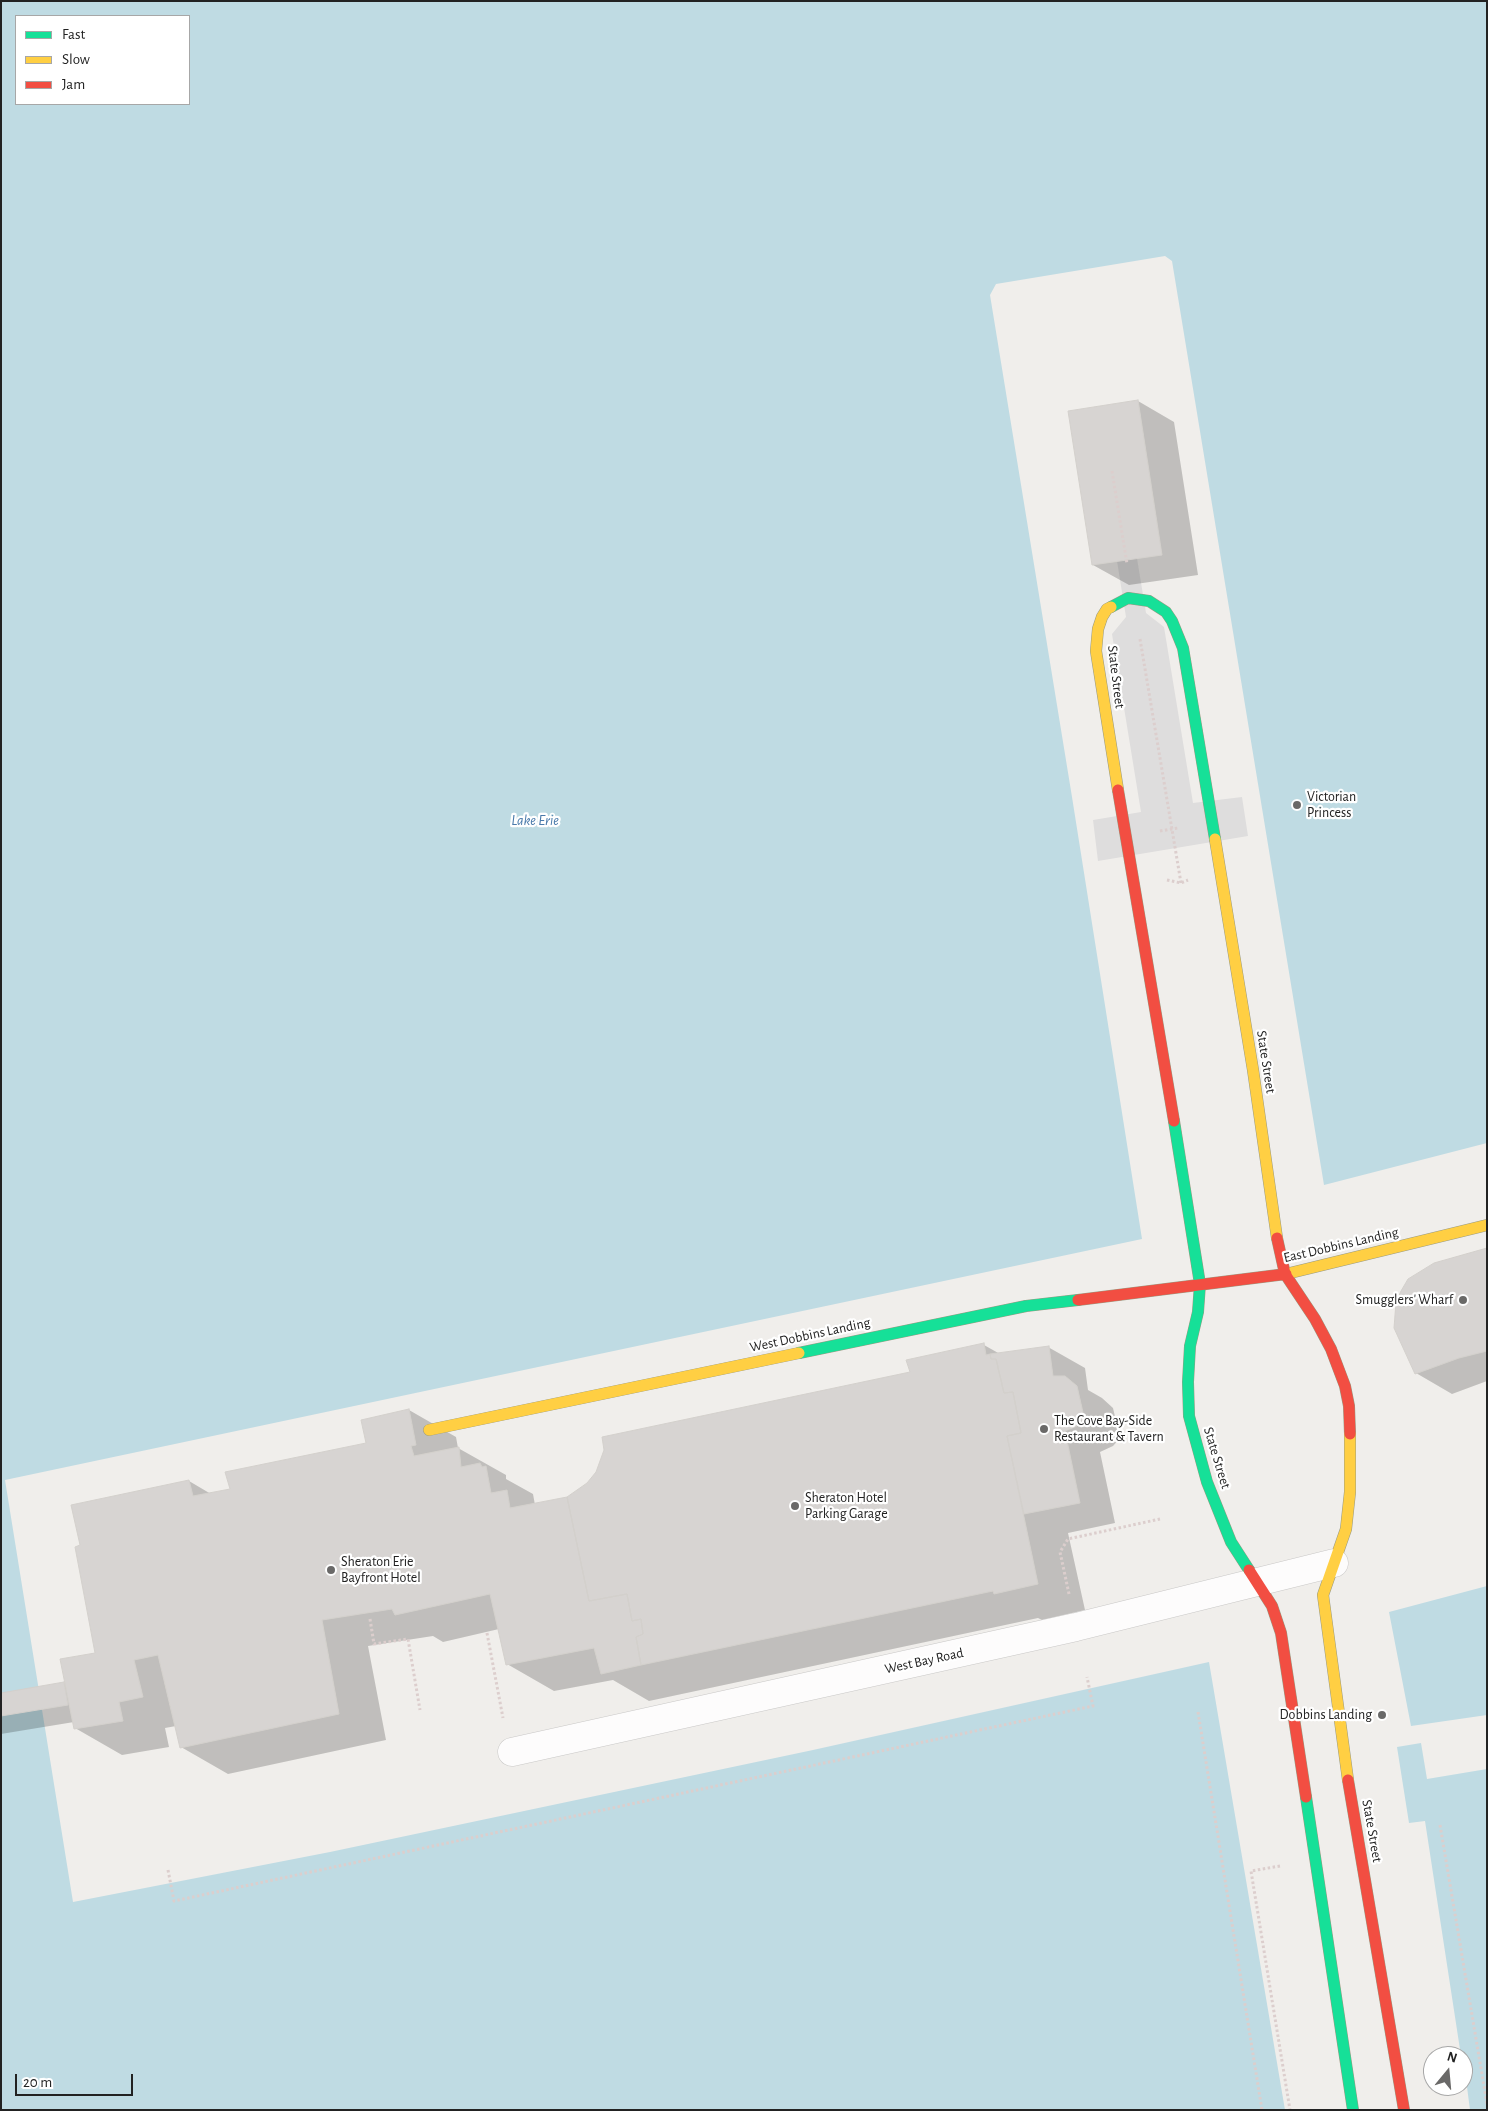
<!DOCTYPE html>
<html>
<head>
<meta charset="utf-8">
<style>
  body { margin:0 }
  #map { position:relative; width:1488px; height:2111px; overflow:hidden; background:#f0eeeb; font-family:"Alegreya Sans",sans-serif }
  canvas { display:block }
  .frame { position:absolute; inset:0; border:2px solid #222; pointer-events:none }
  .legend { position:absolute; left:15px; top:15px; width:175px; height:90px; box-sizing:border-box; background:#fff; border:1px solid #a7a7a7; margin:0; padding:6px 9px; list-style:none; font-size:15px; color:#222 }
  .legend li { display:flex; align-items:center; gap:10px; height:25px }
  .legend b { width:25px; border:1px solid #a7a7a7 }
  .north { position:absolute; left:1423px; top:2046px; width:50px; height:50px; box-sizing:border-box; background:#fff; border:1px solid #a7a7a7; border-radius:50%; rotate:17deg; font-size:14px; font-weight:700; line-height:20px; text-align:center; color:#222 }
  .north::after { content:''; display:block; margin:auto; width:18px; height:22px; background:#6a6968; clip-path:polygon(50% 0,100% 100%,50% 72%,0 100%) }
  .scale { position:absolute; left:15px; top:2074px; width:118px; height:22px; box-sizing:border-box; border:2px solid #222; border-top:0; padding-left:6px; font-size:15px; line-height:18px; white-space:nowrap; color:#222; -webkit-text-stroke:4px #fff; paint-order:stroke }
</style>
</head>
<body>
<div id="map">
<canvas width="1488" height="2111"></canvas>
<div class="frame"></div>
<ul class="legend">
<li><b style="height:6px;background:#16e098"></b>Fast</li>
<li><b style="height:6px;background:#ffcf43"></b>Slow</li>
<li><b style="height:6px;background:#f24e42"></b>Jam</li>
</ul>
<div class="north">N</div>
<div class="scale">20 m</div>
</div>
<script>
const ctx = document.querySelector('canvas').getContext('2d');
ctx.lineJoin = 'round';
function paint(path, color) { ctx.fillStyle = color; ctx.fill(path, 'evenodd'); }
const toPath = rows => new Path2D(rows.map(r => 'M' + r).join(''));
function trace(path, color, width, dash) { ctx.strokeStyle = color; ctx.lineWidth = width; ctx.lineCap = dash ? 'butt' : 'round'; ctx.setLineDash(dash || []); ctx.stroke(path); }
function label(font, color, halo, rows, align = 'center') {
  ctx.font = font + ' "Alegreya Sans",sans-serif'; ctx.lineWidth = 4.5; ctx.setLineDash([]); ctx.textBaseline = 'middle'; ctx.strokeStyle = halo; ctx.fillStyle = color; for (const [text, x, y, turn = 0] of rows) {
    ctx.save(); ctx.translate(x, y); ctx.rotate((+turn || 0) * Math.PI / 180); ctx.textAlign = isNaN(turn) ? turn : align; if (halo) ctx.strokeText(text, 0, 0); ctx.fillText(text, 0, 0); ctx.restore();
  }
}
paint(toPath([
  [1,1,1487,1,1487,1143,1324,1185,1172,261,1165,256,996,284,990,295,1072,797,1142,1239,5,1480,73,1902,330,1852,813,1750,1209,1662,1285,2110,1,2110],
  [16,16,189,16,189,104,16,104],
  [1487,1586,1487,1715,1411,1726,1389,1612],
  [1421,1743,1427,1779,1487,1769,1487,2110,1470,2110,1463,2056,1461,2056,1425,1821,1409,1823,1397,1747]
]), '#bfdbe3');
paint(toPath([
  [1125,485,1146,613,1164,627,1193,803,1242,797,1248,836,1098,861,1093,820,1141,812,1112,634,1126,617,1105,487]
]), '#dedddd');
paint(toPath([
  [1138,401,1174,422,1198,575,1129,585,1093,565],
  [1487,1250,1487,1381,1452,1394,1416,1373],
  [984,1345,1000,1354,1048,1347,1085,1368,1088,1390,1102,1398,1113,1408,1120,1438,1113,1446,1100,1452,1115,1523,1068,1533,1085,1610,1042,1620,1038,1618,649,1701,613,1680,554,1691,507,1664,499,1629,443,1642,433,1636,368,1646,386,1740,228,1774,181,1747,176,1726,165,1728,169,1747,122,1755,75,1728,74,1722,1,1734,1,1694,64,1683,66,1684,96,1654,189,1481,211,1494,232,1490,368,1444,409,1410,456,1437,458,1448,506,1475,506,1479,533,1494,535,1505,568,1498,911,1373]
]), '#0003');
const building = toPath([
  [1138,400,1162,555,1092,565,1068,411,1138,400],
  [1487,1248,1487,1351,1459,1358,1415,1374,1394,1328,1396,1302,1401,1291,1408,1279,1434,1263,1487,1248],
  [984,1343,986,1355,990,1354,991,1359,996,1359,1004,1393,1013,1392,1021,1433,1007,1436,1038,1584,994,1594,993,1591,641,1665,636,1637,643,1634,641,1619,632,1621,627,1594,589,1601,567,1497,587,1483,596,1472,604,1450,602,1437,910,1372,906,1360,984,1343],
  [1049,1346,1053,1376,1065,1376,1077,1386,1084,1417,1077,1426,1065,1431,1080,1503,1024,1514,1007,1436,1021,1433,1013,1392,1004,1393,996,1359,991,1359,990,1354,1049,1346],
  [409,1409,416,1445,411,1446,414,1456,459,1447,461,1467,480,1463,482,1467,486,1466,491,1493,507,1490,510,1508,567,1497,589,1601,627,1594,632,1621,641,1619,643,1634,636,1637,641,1665,601,1674,594,1648,506,1665,490,1594,395,1615,392,1609,322,1620,339,1714,180,1748,158,1655,134,1660,143,1697,119,1702,123,1721,74,1729,60,1659,95,1653,75,1547,80,1545,71,1505,189,1480,193,1496,230,1489,225,1472,366,1443,361,1420,409,1409],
  [64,1682,68,1705,1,1716,1,1693,64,1682]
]);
paint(building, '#d7d4d2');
trace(building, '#d3d0cc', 1);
const street = toPath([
  [512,1752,1076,1627,1334,1563]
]);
const fast = toPath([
  [1111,607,1128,598,1149,601,1166,612,1172,621,1183,648,1215,839],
  [1174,1121,1200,1284,1198,1312,1190,1346,1188,1382,1189,1416,1207,1482,1231,1542,1249,1570],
  [799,1353,1026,1306,1078,1300],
  [1306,1797,1353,2110]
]);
const slow = toPath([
  [1111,607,1107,609,1102,617,1098,629,1096,651,1118,790],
  [1215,839,1253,1070,1277,1238],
  [1286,1274,1487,1225],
  [429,1430,799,1353],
  [1348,1780,1323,1595,1346,1529,1350,1492,1350,1434]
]);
const jam = toPath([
  [1118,790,1174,1121],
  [1277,1238,1285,1274,1315,1319,1331,1349,1345,1386,1349,1406,1350,1434],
  [1078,1300,1286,1274],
  [1249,1570,1272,1606,1281,1633,1306,1797],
  [1348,1780,1404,2110]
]);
trace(street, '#c9c8c7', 29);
trace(fast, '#999a82', 12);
trace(slow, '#999a82', 12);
trace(jam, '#999a82', 12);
trace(toPath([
  [1112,471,1127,564],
  [1140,639,1181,883],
  [1160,831,1178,828],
  [1167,880,1181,883,1188,880],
  [1069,1594,1060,1552,1068,1539,1160,1519],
  [370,1619,374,1644,408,1639,420,1710],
  [487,1633,503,1718],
  [1198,1712,1262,2110],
  [1440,1825,1487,2104],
  [1280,1866,1251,1871,1290,2110],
  [168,1870,174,1901,1093,1706,1087,1677]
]), '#dccecd', 3, [2.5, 2.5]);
trace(street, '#fdfcfc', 28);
trace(fast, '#16e098', 11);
trace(slow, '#ffcf43', 11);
trace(jam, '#f24e42', 11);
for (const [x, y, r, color] of [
  [1297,805,5,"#6a6968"],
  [1463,1300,5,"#6a6968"],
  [1044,1429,5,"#6a6968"],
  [795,1506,5,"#6a6968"],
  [331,1570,5,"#6a6968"],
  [1382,1715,5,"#6a6968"]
]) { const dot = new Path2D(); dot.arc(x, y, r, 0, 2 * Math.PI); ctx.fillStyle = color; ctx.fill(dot); trace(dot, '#fff', 2); }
label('14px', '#222', '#fff', [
  ["State Street",1116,677,83],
  ["State Street",1266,1062,81],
  ["East Dobbins Landing",1341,1245,-13],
  ["West Dobbins Landing",810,1335,-12],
  ["State Street",1217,1458,73],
  ["West Bay Road",924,1661,-12],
  ["State Street",1372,1831,80]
]);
label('14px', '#222', '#fff', [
  ["Victorian",1307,797],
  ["Princess",1307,813],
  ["Smugglers' Wharf",1453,1300,"right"],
  ["The Cove Bay-Side",1054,1421],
  ["Restaurant & Tavern",1054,1437],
  ["Sheraton Hotel",805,1498],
  ["Parking Garage",805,1514],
  ["Sheraton Erie",341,1562],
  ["Bayfront Hotel",341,1578],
  ["Dobbins Landing",1372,1715,"right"]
], 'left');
label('italic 15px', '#4a7aab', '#fff', [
  ["Lake Erie",535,820]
]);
</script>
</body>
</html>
